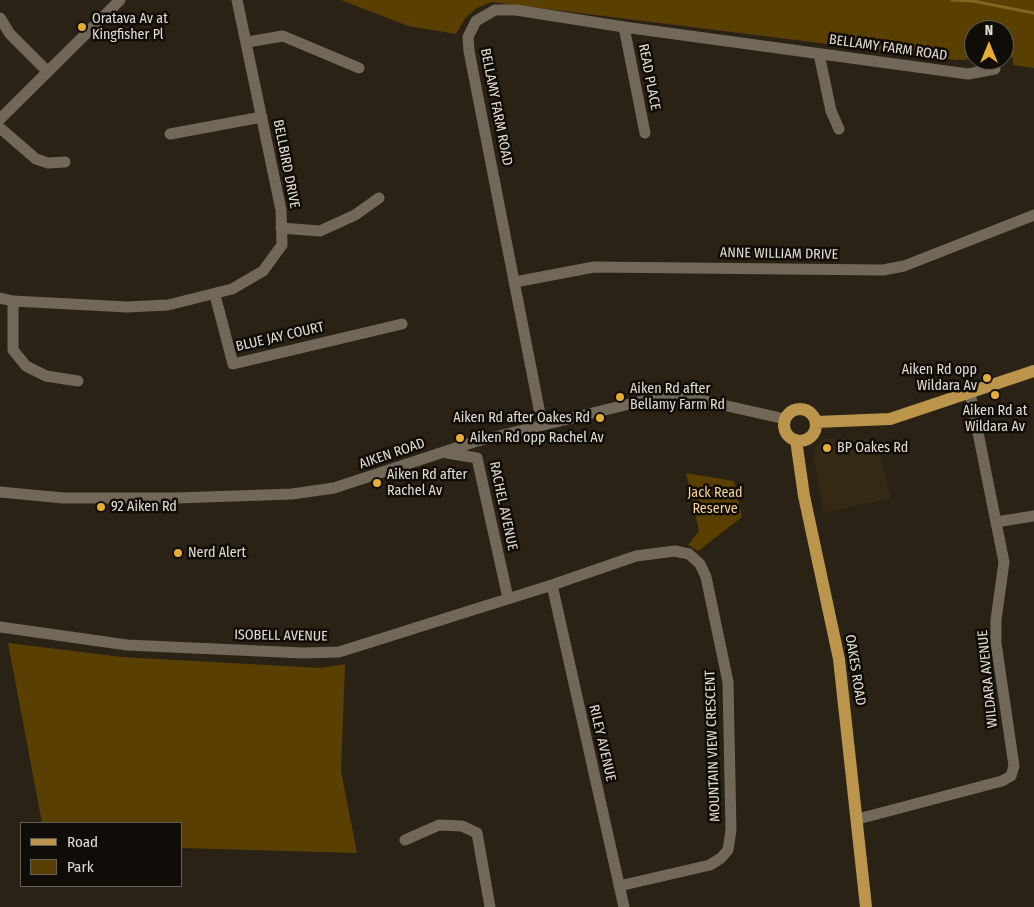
<!DOCTYPE html>
<html>
<head>
<meta charset="utf-8">
<style>
  body { margin:0 }
  #map { position:relative; width:1034px; height:907px; overflow:hidden; background:#2a2215; font-family:"Fira Sans Condensed",sans-serif }
  canvas { display:block }
  .legend { position:absolute; left:20px; top:822px; width:162px; height:65px; box-sizing:border-box; background:#100c07; border:1px solid #646059; margin:0; padding:6px 9px; list-style:none; font-size:15px; color:#e2ddd4 }
  .legend li { display:flex; align-items:center; gap:10px; height:25px }
  .legend b { width:25px; border:1px solid #646059 }
  .north { position:absolute; left:964px; top:20px; width:50px; height:50px; box-sizing:border-box; background:#100c07; border:1px solid #646059; border-radius:50%; rotate:0deg; font-size:14px; font-weight:700; line-height:20px; text-align:center; color:#e2ddd4 }
  .north::after { content:''; display:block; margin:auto; width:18px; height:22px; background:#e6ad36; clip-path:polygon(50% 0,100% 100%,50% 72%,0 100%) }
</style>
</head>
<body>
<div id="map">
<canvas width="1034" height="907"></canvas>
<ul class="legend">
<li><b style="height:6px;background:#ba954b"></b>Road</li>
<li><b style="height:14px;background:#5a3f02"></b>Park</li>
</ul>
<div class="north">N</div>
</div>
<script>
const ctx = document.querySelector('canvas').getContext('2d');
ctx.lineJoin = 'round';
function paint(path, color) { ctx.fillStyle = color; ctx.fill(path, 'evenodd'); }
const toPath = rows => new Path2D(rows.map(r => 'M' + r).join(''));
function trace(path, color, width, dash) { ctx.strokeStyle = color; ctx.lineWidth = width; ctx.lineCap = dash ? 'butt' : 'round'; ctx.setLineDash(dash || []); ctx.stroke(path); }
function label(font, color, halo, rows, align = 'center') {
  ctx.font = font + ' "Fira Sans Condensed",sans-serif'; ctx.lineWidth = 5; ctx.setLineDash([]); ctx.textBaseline = 'middle'; ctx.strokeStyle = halo; ctx.fillStyle = color; for (const [text, x, y, turn = 0] of rows) {
    ctx.save(); ctx.translate(x, y); ctx.rotate((+turn || 0) * Math.PI / 180); ctx.textAlign = isNaN(turn) ? turn : align; if (halo) ctx.strokeText(text, 0, 0); ctx.fillText(text, 0, 0); ctx.restore();
  }
}
paint(toPath([
  [825,439,876,439,891,498,824,513,813,457,816,446]
]), '#342915');
paint(toPath([
  [341,0,1034,0,1034,68,1013,65,1013,59,1004,49,1004,30,974,30,974,55,965,60,956,60,491,2,477,8,466,17,456,34,408,26],
  [686,473,734,481,742,517,698,551,688,545,699,531],
  [8,643,122,657,321,668,345,664,341,771,357,853,181,848,181,823,42,823]
]), '#5a3f02');
trace(toPath([
  [952,0,973,1,1034,13]
]), '#856422', 3);
trace(toPath([
  [0,18,10,34,47,71],
  [624,27,645,133],
  [247,42,283,36,359,68],
  [819,54,831,111,839,129],
  [0,119,120,0],
  [0,128,36,159,48,163,65,162],
  [170,134,262,117],
  [281,228,320,231,355,215,379,198],
  [515,282,594,267,883,270,904,266,1034,215],
  [215,295,233,364,402,324],
  [0,298,13,301,127,307,168,305,232,289,263,271,282,245,281,210,237,0],
  [13,301,13,350,26,366,46,376,78,381],
  [542,424,469,51,468,37,476,21,495,10,516,10,624,27,968,74,995,69],
  [447,453,477,458,508,598],
  [0,492,63,498,177,498,292,494,334,488,474,442,654,398,692,398,785,419],
  [996,522,1034,516],
  [552,585,624,907],
  [0,627,127,645,303,653,339,652,552,585,636,556,675,551,689,554,700,564,706,577,728,682,731,830,728,850,721,858,710,865,619,886],
  [858,819,1002,781,1011,776,1014,766,996,643,996,620,1004,562,970,393],
  [405,840,439,825,462,826,477,833,490,907]
]), '#716859', 11);
trace(toPath([
  '784 425a16 16 0 1 1 32 0a16 16 0 1 1-32 0Z',
  [816,422,890,419,1034,371],
  [796,440,804,496,839,659,866,907]
]), '#ba954b', 12);
for (const [x, y, r, color] of [
  [82,27,5,"#e6ad36"],
  [987,378,5,"#e6ad36"],
  [995,395,5,"#e6ad36"],
  [620,397,5,"#e6ad36"],
  [600,418,5,"#e6ad36"],
  [460,438,5,"#e6ad36"],
  [827,448,5,"#e6ad36"],
  [377,483,5,"#e6ad36"],
  [101,507,5,"#e6ad36"],
  [178,553,5,"#e6ad36"]
]) { const dot = new Path2D(); dot.arc(x, y, r, 0, 2 * Math.PI); ctx.fillStyle = color; ctx.fill(dot); trace(dot, '#100c07', 2); }
label('14px', '#e2ddd4', '#100c07', [
  ["Oratava Av at",92,19],
  ["Kingfisher Pl",92,35],
  ["Aiken Rd opp",977,370,"right"],
  ["Wildara Av",977,386,"right"],
  ["Aiken Rd after",630,389],
  ["Bellamy Farm Rd",630,405],
  ["Aiken Rd at",995,411,"center"],
  ["Wildara Av",995,427,"center"],
  ["Aiken Rd after Oakes Rd",590,418,"right"],
  ["Aiken Rd opp Rachel Av",470,438],
  ["BP Oakes Rd",837,448],
  ["Aiken Rd after",387,475],
  ["Rachel Av",387,491],
  ["92 Aiken Rd",111,507],
  ["Nerd Alert",188,553]
], 'left');
label('14px', '#e2ddd4', '#100c07', [
  ["BELLAMY FARM ROAD",888,48,8],
  ["READ PLACE",649,77,79],
  ["BELLAMY FARM ROAD",496,107,79],
  ["BELLBIRD DRIVE",286,164,79],
  ["ANNE WILLIAM DRIVE",779,254,1],
  ["BLUE JAY COURT",280,337,-13],
  ["AIKEN ROAD",392,454,-19],
  ["RACHEL AVENUE",503,506,78],
  ["ISOBELL AVENUE",281,636,1],
  ["OAKES ROAD",855,670,81],
  ["WILDARA AVENUE",988,679,-96],
  ["RILEY AVENUE",602,743,77],
  ["MOUNTAIN VIEW CRESCENT",713,746,-92]
]);
label('14px', '#f6d396', '#100c07', [
  ["Jack Read",715,493],
  ["Reserve",715,509]
]);
</script>
</body>
</html>
